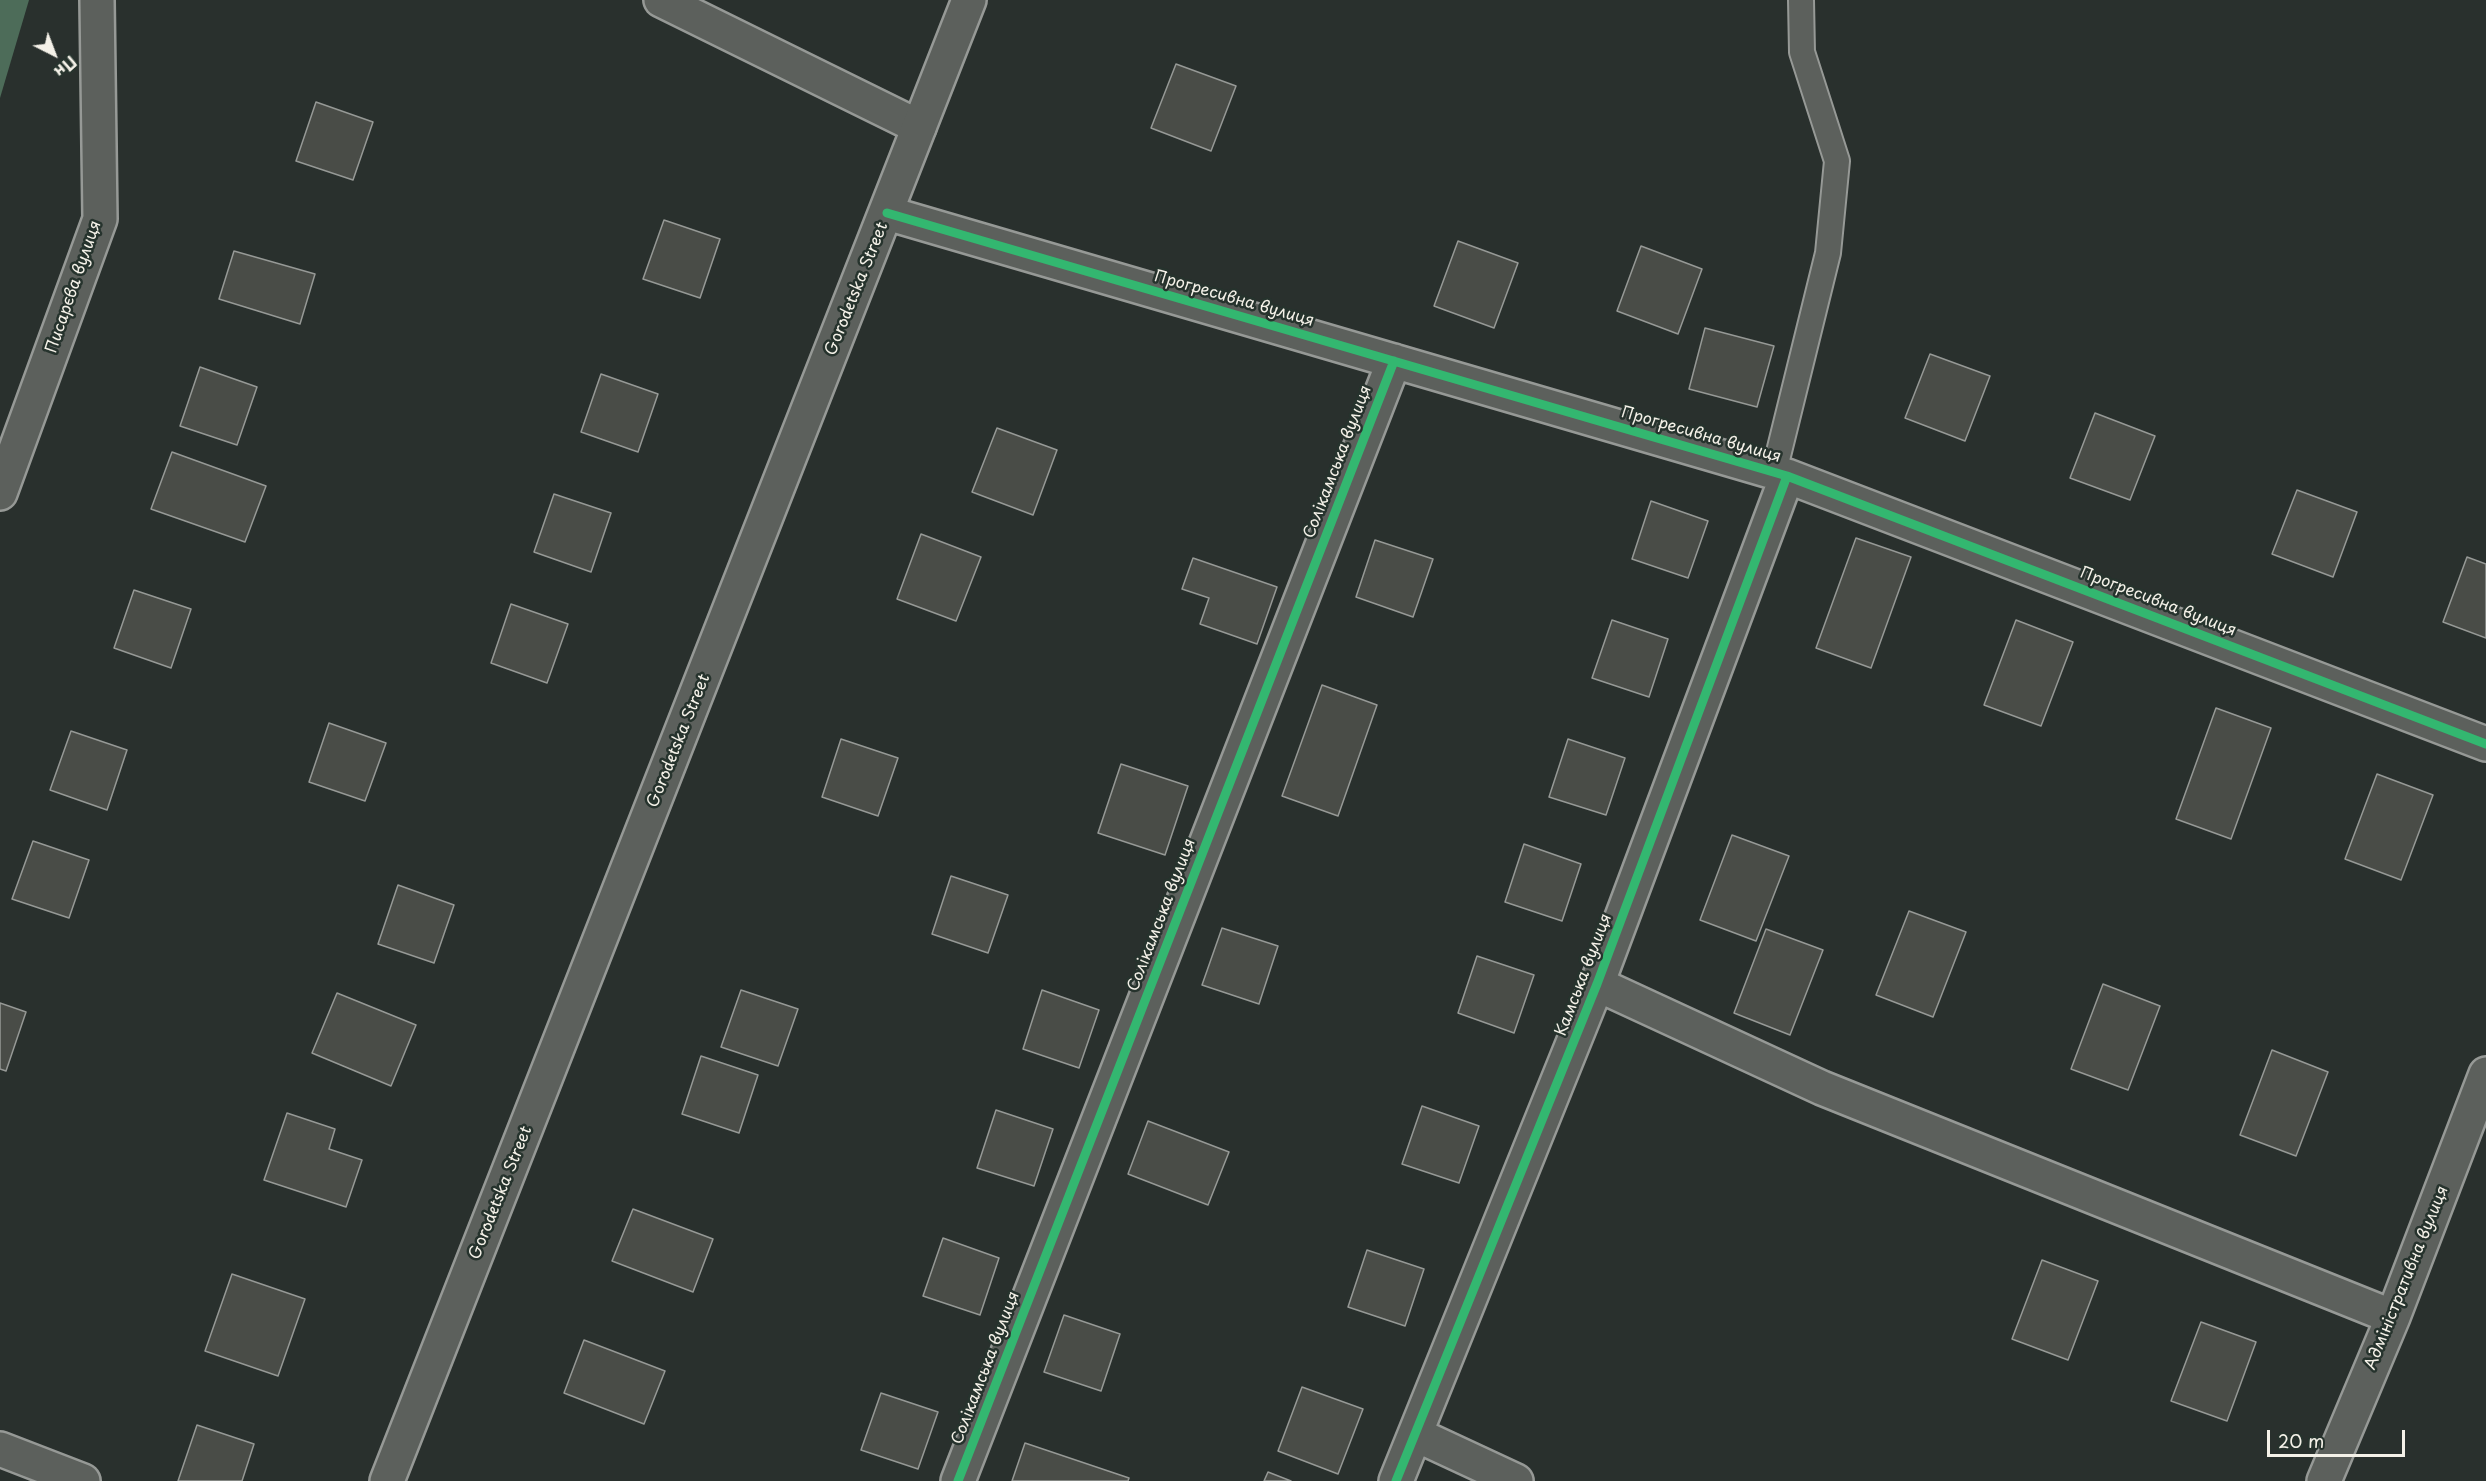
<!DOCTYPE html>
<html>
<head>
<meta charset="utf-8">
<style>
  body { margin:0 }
  #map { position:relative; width:2486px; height:1481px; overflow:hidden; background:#29302d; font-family:"Playpen Sans",sans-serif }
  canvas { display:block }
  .north { position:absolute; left:24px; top:24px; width:60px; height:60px; -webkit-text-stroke:4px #26332d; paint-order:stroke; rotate:138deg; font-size:16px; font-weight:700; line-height:24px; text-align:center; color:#f4f1e8 }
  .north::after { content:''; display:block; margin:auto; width:21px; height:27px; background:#f4f1e8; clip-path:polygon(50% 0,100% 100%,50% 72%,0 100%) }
  .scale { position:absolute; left:2267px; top:1430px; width:138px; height:27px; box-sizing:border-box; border:3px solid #f4f1e8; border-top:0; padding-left:8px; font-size:18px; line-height:21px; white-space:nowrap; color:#f4f1e8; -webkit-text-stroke:4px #26332d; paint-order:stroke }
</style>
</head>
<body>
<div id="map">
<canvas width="2486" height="1481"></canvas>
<div class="north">Пн</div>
<div class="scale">20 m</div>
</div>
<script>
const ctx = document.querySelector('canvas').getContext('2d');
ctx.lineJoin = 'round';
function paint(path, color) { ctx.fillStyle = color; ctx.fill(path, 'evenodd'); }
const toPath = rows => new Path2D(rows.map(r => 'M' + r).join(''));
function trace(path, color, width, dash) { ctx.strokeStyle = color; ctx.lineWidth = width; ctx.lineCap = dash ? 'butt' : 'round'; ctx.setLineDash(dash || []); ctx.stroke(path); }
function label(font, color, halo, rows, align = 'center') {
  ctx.font = font + ' "Playpen Sans",sans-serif'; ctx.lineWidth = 5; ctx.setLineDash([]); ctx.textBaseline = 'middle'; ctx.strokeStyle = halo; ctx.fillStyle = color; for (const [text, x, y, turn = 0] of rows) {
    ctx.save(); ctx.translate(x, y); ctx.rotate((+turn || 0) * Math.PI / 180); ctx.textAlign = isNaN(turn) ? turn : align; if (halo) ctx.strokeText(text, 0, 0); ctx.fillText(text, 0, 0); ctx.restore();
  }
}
paint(toPath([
  [0,0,29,0,0,98]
]), '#4d6c59');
const building = toPath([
  [1176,64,1236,86,1211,151,1151,128,1176,64],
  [316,102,373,122,353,180,296,161,316,102],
  [664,220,720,239,700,298,643,279,664,220],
  [1458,241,1518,263,1494,328,1434,306,1458,241],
  [1641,246,1702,269,1678,334,1617,311,1641,246],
  [234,251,315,274,300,324,219,299,234,251],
  [1705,328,1774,346,1757,407,1689,389,1705,328],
  [1930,354,1990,376,1965,441,1905,418,1930,354],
  [200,367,257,387,237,445,180,426,200,367],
  [601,374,658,394,638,452,581,432,601,374],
  [2095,413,2155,436,2130,500,2070,478,2095,413],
  [997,428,1057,450,1033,515,972,492,997,428],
  [172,452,266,486,245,542,151,509,172,452],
  [2297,490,2357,512,2333,577,2272,554,2297,490],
  [554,494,611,513,591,572,534,552,554,494],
  [1651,501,1708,521,1688,578,1632,559,1651,501],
  [921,534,981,557,956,621,897,599,921,534],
  [1856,538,1911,557,1871,668,1816,648,1856,538],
  [1375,540,1433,559,1413,617,1356,597,1375,540],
  [2467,557,2486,564,2486,638,2443,622,2467,557],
  [1193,558,1277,587,1257,644,1200,624,1209,598,1182,589,1193,558],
  [134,590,191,609,171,668,114,648,134,590],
  [511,604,568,624,547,683,491,663,511,604],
  [1612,620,1668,639,1649,697,1592,678,1612,620],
  [2016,620,2073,642,2041,726,1984,705,2016,620],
  [1322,685,1377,705,1338,816,1282,796,1322,685],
  [2216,708,2271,728,2231,839,2176,819,2216,708],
  [329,723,386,743,365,801,309,782,329,723],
  [71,731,127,750,107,810,50,790,71,731],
  [841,739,898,758,878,816,822,797,841,739],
  [1568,739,1625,758,1606,815,1549,797,1568,739],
  [1121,764,1188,786,1165,855,1098,833,1121,764],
  [2377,774,2433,795,2401,880,2345,859,2377,774],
  [1732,835,1789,856,1756,941,1700,920,1732,835],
  [33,841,89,860,69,918,12,899,33,841],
  [1524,844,1581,864,1562,921,1505,902,1524,844],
  [951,876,1008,895,988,953,932,934,951,876],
  [398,885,454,905,434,963,378,944,398,885],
  [1909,911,1966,932,1933,1017,1876,995,1909,911],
  [1222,928,1278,946,1259,1004,1202,985,1222,928],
  [1766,929,1823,950,1790,1035,1734,1013,1766,929],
  [1477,956,1534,975,1514,1033,1458,1013,1477,956],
  [2103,984,2160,1006,2128,1090,2071,1069,2103,984],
  [741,990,798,1009,778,1066,721,1047,741,990],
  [1042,990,1099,1010,1079,1068,1023,1049,1042,990],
  [337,993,416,1025,391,1086,312,1053,337,993],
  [0,1003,26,1012,6,1071,0,1069,0,1003],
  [2272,1050,2328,1072,2296,1156,2240,1135,2272,1050],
  [701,1056,758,1075,739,1133,682,1114,701,1056],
  [1422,1106,1479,1126,1459,1183,1402,1164,1422,1106],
  [996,1110,1053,1129,1034,1186,977,1168,996,1110],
  [287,1113,335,1129,329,1149,362,1160,346,1207,264,1180,287,1113],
  [1148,1121,1229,1152,1208,1205,1128,1174,1148,1121],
  [633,1209,713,1239,693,1292,612,1261,633,1209],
  [943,1238,999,1258,980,1315,923,1296,943,1238],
  [1367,1250,1424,1269,1405,1326,1348,1307,1367,1250],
  [2042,1260,2098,1281,2068,1360,2012,1339,2042,1260],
  [232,1274,305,1299,278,1376,205,1351,232,1274],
  [1064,1315,1120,1334,1101,1391,1044,1372,1064,1315],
  [2201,1322,2256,1342,2227,1421,2171,1401,2201,1322],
  [584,1340,665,1371,644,1424,564,1393,584,1340],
  [1302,1387,1363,1409,1338,1474,1278,1451,1302,1387],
  [881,1393,938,1412,918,1469,861,1450,881,1393],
  [197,1425,254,1444,242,1481,178,1481,197,1425],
  [1025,1443,1129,1478,1128,1481,1012,1481,1025,1443],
  [1268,1472,1291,1481,1264,1481,1268,1472]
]);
paint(building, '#494c47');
trace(building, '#969996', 1.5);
const service = toPath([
  [1774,472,1828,253,1837,161,1802,52,1801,0]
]);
const minor = toPath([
  [887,213,1787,476,2486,744],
  [0,493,100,219,97,0],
  [1597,984,1822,1088,2393,1317],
  [1415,1434,1516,1481],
  [0,1449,83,1481],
  [958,1481,1394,361],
  [1396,1481,1597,984,1787,476],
  [2324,1481,2393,1317,2486,1074]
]);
const tertiary = toPath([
  [661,0,919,127]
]);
const secondary = toPath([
  [387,1481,969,0]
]);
trace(service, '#969996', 28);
trace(minor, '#969996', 38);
trace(tertiary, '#969996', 38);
trace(secondary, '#969996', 38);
trace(service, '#5c605c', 24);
trace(minor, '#5c605c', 33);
trace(tertiary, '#5c605c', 33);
trace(secondary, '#5c605c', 33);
trace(toPath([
  [887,213,1787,476,2486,744],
  [958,1481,1394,361],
  [1396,1481,1597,984,1787,476]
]), '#33b770', 9);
label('16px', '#f4f1e8', '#26332d', [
  ["Писарєва вулиця",74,287,-71],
  ["Gorodetska Street",857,289,-68],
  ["Прогресивна вулиця",1234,299,16],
  ["Прогресивна вулиця",1701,435,16],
  ["Солікамська вулиця",1338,462,-69],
  ["Прогресивна вулиця",2158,602,21],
  ["Gorodetska Street",679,741,-68],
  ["Солікамська вулиця",1162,915,-69],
  ["Камська вулиця",1584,975,-69],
  ["Gorodetska Street",501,1193,-68],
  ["Адміністративна вулиця",2407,1278,-68],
  ["Солікамська вулиця",986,1368,-69]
]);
</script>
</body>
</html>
